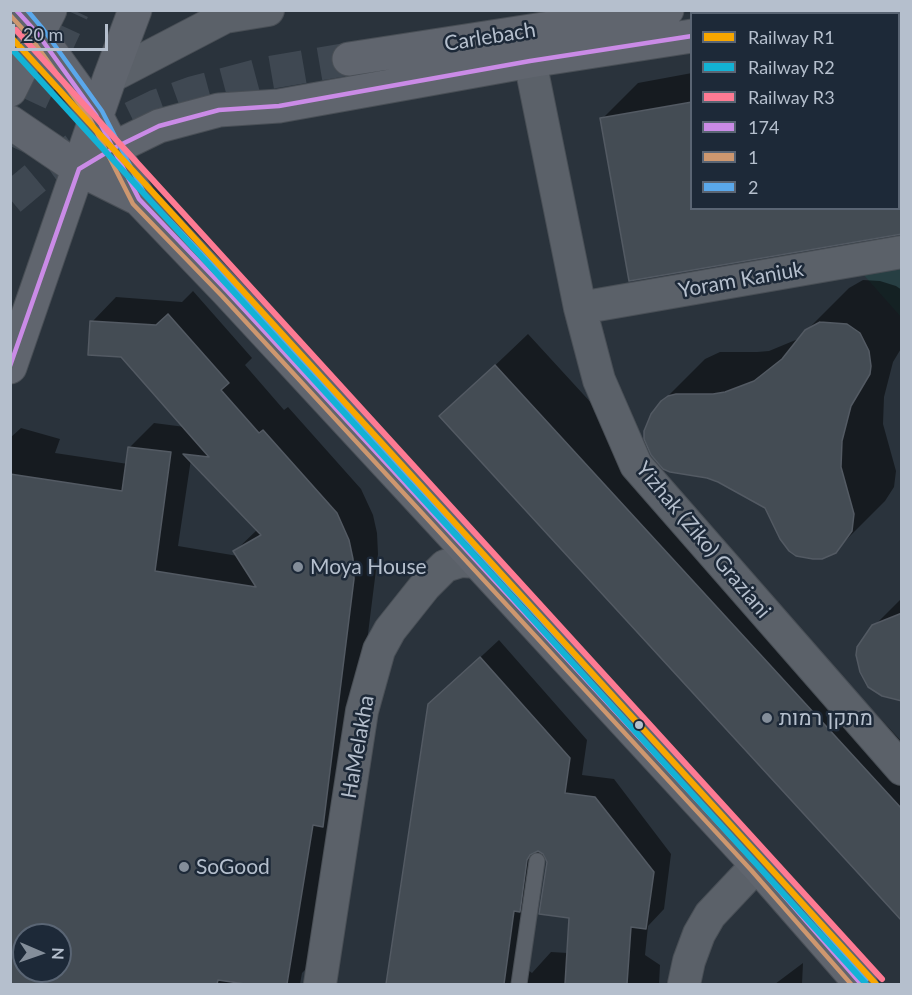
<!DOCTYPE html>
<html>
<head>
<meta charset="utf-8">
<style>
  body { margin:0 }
  #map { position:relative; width:912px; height:995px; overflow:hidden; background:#2a333c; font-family:Lato,sans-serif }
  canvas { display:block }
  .frame { position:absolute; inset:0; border:12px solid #b5bfcd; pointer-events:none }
  .legend { position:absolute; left:690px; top:12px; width:210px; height:198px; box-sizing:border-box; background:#1d2938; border:2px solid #5a6574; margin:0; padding:8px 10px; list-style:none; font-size:18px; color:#b5bfcd }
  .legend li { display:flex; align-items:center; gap:12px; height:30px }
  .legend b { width:30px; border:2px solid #5a6574 }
  .north { position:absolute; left:12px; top:923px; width:60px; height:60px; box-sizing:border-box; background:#1d2938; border:2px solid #5a6574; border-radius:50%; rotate:92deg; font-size:16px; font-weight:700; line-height:24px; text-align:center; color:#b5bfcd }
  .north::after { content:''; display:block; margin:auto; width:21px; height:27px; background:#848e9a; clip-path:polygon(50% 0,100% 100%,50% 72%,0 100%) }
  .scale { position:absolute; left:12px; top:24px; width:96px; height:27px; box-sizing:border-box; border:3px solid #b5bfcd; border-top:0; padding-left:8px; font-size:18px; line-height:21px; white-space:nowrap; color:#b5bfcd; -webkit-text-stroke:4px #1d2938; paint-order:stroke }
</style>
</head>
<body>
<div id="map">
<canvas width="912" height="995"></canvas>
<div class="frame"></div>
<ul class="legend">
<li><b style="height:8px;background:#f7a600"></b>Railway R1</li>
<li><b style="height:8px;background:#13b2d5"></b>Railway R2</li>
<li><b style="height:8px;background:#fe7a93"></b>Railway R3</li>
<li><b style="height:8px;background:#ca8be6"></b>174</li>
<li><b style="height:8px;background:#cd976f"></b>1</li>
<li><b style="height:8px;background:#5aa8eb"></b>2</li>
</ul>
<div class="north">N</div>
<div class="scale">20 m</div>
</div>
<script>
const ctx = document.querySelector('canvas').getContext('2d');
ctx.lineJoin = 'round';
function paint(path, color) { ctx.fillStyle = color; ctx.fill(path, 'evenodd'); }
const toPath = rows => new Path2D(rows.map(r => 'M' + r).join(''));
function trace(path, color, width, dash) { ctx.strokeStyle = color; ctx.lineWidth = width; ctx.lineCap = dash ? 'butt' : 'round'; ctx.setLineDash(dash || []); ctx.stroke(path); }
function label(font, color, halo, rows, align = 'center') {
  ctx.font = font + ' Lato,Heebo,sans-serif'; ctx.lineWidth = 5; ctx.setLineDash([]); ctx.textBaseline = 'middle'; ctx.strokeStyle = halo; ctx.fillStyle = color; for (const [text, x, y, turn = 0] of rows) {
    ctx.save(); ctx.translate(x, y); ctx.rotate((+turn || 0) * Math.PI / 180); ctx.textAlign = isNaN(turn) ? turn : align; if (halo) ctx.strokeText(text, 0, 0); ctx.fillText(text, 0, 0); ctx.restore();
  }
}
paint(toPath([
  [901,245,901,317,862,273]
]), '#273f43');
paint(toPath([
  [902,36,902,233,630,280,602,119,638,83,692,73,692,208,898,208,898,37],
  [863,280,880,281,896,286,902,290,902,347,893,362,884,397,883,424,896,471,894,487,885,501,842,544,766,507,719,481,707,476,662,402,705,359,720,352,757,352,769,351,798,339,849,288],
  [193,291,252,358,245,365,284,410,288,407,361,489,373,515,377,533,378,554,347,801,310,965,302,973,300,984,208,984,210,977,164,970,162,984,10,984,10,438,21,428,60,439,55,453,128,464,130,447,154,423,185,427,92,322,116,297,182,302],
  [191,459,258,529,235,551,238,556,178,546],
  [24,935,60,935,60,971,24,971],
  [528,334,902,742,902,918,442,416],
  [902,598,902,698,861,671,858,662,859,647,874,626],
  [499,640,587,740,582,775,614,779,671,854,664,909,648,926,645,955,660,965,659,984,388,984,429,705],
  [544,853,570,917,568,953,551,952,532,973,528,970],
  [803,963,802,984,775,984]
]), '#0007');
const building = toPath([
  [692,102,692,208,902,208,902,234,629,281,600,118,692,102],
  [168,314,229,383,221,390,259,433,263,430,337,513,349,540,353,559,354,579,323,827,313,825,287,984,245,984,218,980,217,984,10,984,10,474,122,491,128,447,171,452,155,571,256,587,233,551,261,535,183,454,209,457,121,357,88,355,90,321,156,325,168,314],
  [24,935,60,935,60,971,24,971,24,935],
  [820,322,847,324,860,333,869,351,871,366,870,374,851,406,842,441,841,467,854,514,852,531,836,553,822,559,813,559,796,556,789,551,780,539,765,508,718,482,707,478,670,472,663,469,651,455,644,439,644,431,651,414,661,401,668,396,676,394,713,394,725,392,754,381,782,359,805,330,820,322],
  [495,365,902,809,902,921,439,416,495,365],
  [902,613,902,701,882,696,868,687,860,672,856,655,857,647,872,625,902,613],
  [480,657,570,758,565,793,595,797,654,872,646,929,631,927,627,984,565,984,569,918,539,914,547,862,543,854,538,851,530,855,527,860,520,912,514,911,504,984,386,984,428,704,480,657]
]);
paint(building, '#444c54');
trace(building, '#535a63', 1.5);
trace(toPath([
  [10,146,73,10],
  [10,199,41,173,75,149,107,130,156,106,192,93,267,73,349,59]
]), '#3f4852', 33, [33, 16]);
const lane = toPath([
  [519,984,537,861]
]);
const street = toPath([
  [530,61,580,308,599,380,636,465,902,769],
  [110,77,225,17,268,10],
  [580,308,902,252],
  [320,984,362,711,379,650,390,630,425,586,445,566,461,561,478,562],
  [684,984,689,961,699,934,710,915,757,865]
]);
const secondary = toPath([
  [16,10,37,33,96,115,139,199,227,291,478,562,757,865,861,984],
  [839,14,857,10],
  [349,59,667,10],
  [10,90,50,10],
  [10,122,79,169,139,199],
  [79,169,114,148,159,126,219,110,279,106,530,61,692,36],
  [10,367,110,77,135,10]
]);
trace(lane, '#494f56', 17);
trace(street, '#494f56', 34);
trace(secondary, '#494f56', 35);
trace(lane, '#5b6169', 15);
trace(street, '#5b6169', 32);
trace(secondary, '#60656e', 33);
trace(toPath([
  [16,10,37,33,96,115,139,199,227,291,757,865,861,984],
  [10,366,79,169,114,148,159,126,219,110,279,106,530,61,692,36]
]), '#ca8be6', 4.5);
trace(toPath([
  [10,15,31,38,90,119,133,204,222,296,751,870,851,984]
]), '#cd976f', 4.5);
trace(toPath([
  [27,10,43,29,102,111,145,195,233,286,763,860,867,979]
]), '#5aa8eb', 4.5);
trace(toPath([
  [10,36,876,984]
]), '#f7a600', 6);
trace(toPath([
  [10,47,866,984]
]), '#13b2d5', 6);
trace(toPath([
  [16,30,882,979]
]), '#fe7a93', 6);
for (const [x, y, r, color] of [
  [298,567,6,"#848e9a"],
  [767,718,6,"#848e9a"],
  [639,725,5,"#b5bfcd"],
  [184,867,6,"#848e9a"]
]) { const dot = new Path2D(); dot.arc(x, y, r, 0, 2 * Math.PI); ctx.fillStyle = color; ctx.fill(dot); trace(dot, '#1d2938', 2); }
label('21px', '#b5bfcd', '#1d2938', [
  ["Carlebach",490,37,-9],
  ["Yoram Kaniuk",741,280,-10],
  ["Yizhak (Ziko) Graziani",703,540,50],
  ["HaMelakha",358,747,-80]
]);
label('21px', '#b5bfcd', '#1d2938', [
  ["Moya House",310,567],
  ["מתקן רמות",779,718],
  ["SoGood",196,867]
], 'left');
</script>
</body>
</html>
